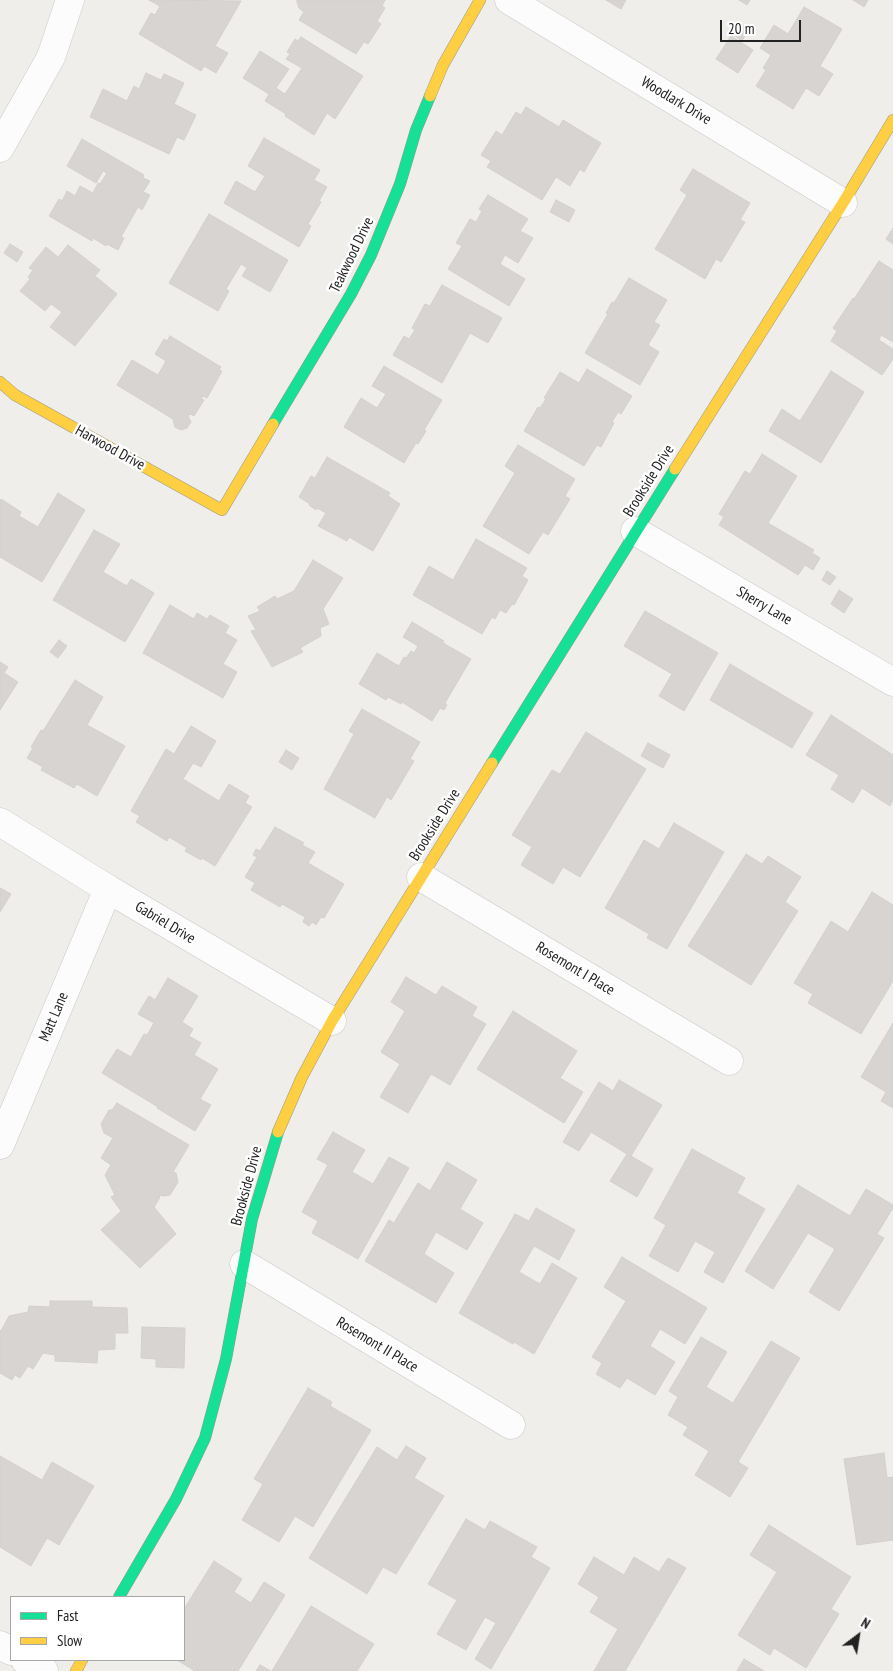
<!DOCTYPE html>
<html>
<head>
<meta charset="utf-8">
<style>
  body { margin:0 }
  #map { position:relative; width:893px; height:1671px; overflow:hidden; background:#f0eeeb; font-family:"PT Sans Narrow",sans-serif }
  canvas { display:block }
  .legend { position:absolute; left:10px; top:1596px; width:175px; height:65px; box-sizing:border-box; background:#fff; border:1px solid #a7a7a7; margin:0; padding:6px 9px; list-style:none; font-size:15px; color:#222 }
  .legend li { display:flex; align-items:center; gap:10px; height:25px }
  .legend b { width:25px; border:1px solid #a7a7a7 }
  .north { position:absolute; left:833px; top:1611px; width:50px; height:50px; -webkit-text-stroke:4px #fff; paint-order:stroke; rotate:31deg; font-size:14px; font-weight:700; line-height:20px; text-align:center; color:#222 }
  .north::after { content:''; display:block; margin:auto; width:18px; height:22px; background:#222; clip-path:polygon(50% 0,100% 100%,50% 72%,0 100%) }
  .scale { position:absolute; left:720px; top:20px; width:81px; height:22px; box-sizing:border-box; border:2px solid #222; border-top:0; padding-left:6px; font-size:15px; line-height:18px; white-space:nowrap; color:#222; -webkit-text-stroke:4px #fff; paint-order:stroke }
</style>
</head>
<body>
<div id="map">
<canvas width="893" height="1671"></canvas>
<ul class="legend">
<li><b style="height:6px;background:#16e098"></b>Fast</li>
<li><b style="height:6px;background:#ffcf43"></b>Slow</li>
</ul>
<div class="north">N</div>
<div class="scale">20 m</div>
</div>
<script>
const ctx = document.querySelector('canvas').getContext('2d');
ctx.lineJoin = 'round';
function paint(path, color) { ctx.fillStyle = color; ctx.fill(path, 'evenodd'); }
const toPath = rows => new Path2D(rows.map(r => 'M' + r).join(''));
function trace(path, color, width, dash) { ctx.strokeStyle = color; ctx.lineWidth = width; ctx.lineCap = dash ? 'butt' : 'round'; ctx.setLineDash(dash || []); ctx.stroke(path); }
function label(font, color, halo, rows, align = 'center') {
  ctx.font = font + ' "PT Sans Narrow",sans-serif'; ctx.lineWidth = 5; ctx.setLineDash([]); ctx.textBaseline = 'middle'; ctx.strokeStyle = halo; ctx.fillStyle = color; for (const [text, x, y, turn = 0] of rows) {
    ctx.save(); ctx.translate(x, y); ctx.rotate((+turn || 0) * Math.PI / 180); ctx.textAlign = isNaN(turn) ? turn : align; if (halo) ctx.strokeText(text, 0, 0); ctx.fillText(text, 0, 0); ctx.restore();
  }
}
const building = toPath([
  [149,0,241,1,215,46,228,53,216,73,204,66,201,71,139,34,151,13,155,15,160,6,149,0],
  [385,0,382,6,385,8,377,21,381,24,368,44,364,42,356,54,299,20,304,12,299,8,297,2,297,0,385,0],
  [606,0,626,0,621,9,606,0],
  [739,0,750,0,747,5,739,0],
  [853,0,868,0,864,7,853,0],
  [804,7,842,29,820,66,833,74,819,96,806,88,793,109,756,86,766,70,763,68,771,55,760,48,774,25,788,34,804,7],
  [739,22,749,29,742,41,732,34,739,22],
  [731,36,753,50,738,73,716,59,731,36],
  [301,37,363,76,335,119,327,113,314,135,285,116,286,114,265,101,269,94,243,78,260,51,289,69,276,88,285,94,302,68,286,59,290,54,287,52,295,39,298,41,301,37],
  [146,73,161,80,164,74,184,83,174,104,196,115,184,140,177,137,169,154,90,117,103,89,127,101,134,86,139,89,146,73],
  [526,107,559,127,563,120,601,143,584,172,580,169,570,186,556,177,542,200,487,167,491,161,481,155,496,131,502,135,516,112,521,115,526,107],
  [264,138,320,170,314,180,327,187,319,201,321,202,308,224,311,226,299,247,224,203,236,181,255,192,265,176,248,166,264,138],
  [82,139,144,175,143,178,150,181,143,192,150,195,142,210,138,207,121,237,124,238,118,250,107,244,106,246,93,238,92,241,49,216,59,199,62,201,67,191,75,196,80,186,93,193,98,183,100,184,107,173,103,171,96,183,67,166,82,139],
  [693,169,750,203,740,220,745,222,721,262,716,259,705,279,655,249,687,195,680,190,693,169],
  [488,195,528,219,520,231,533,238,518,263,505,255,500,264,525,279,509,306,448,269,462,246,456,243,470,219,476,222,482,211,479,209,488,195],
  [556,200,575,210,569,222,550,212,556,200],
  [209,214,288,260,270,292,242,276,247,268,241,264,226,289,229,291,218,311,169,283,209,214],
  [893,228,893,244,886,239,893,228],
  [10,244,23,252,17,262,4,253,10,244],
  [68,245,100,270,95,276,117,294,75,346,50,327,62,312,51,304,45,311,20,291,30,279,28,277,33,270,29,268,46,247,58,257,68,245],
  [879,261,893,270,893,342,881,335,879,340,893,349,893,359,882,375,831,341,837,331,833,328,853,298,854,299,879,261],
  [629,278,667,300,654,322,660,325,648,345,659,352,640,385,585,353,608,314,606,313,612,302,614,303,629,278],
  [442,285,502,318,488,343,470,333,442,383,393,355,404,336,409,339,415,330,412,328,425,304,430,306,442,285],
  [170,336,221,367,219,370,222,371,207,398,203,396,201,399,204,400,194,416,190,414,188,416,191,422,187,428,181,430,175,427,173,419,117,385,132,360,158,375,166,361,155,354,164,339,167,341,170,336],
  [384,366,442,400,424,430,426,431,418,444,416,443,404,463,344,427,361,398,377,408,386,394,372,386,384,366],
  [587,369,632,396,621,414,618,412,612,422,614,423,601,447,597,445,584,466,524,431,538,407,540,408,546,399,544,398,560,372,579,383,587,369],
  [831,371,864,392,821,463,769,431,782,409,800,421,831,371],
  [518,445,575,479,565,496,570,499,548,535,543,532,529,554,483,526,515,473,505,466,518,445],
  [762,454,797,476,768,523,814,550,812,553,820,558,813,570,805,565,798,575,719,525,724,517,719,514,745,471,750,474,762,454],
  [327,457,390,493,388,496,400,504,373,551,349,537,347,541,318,526,326,513,317,508,316,510,309,505,310,504,299,497,311,476,315,478,327,457],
  [58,493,85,510,42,582,0,557,0,501,1,499,21,512,19,516,38,527,58,493],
  [94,530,120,544,103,572,127,586,131,579,154,593,125,642,53,600,94,530],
  [476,539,527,568,522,576,528,580,514,605,512,604,506,613,500,610,495,619,492,617,482,634,413,595,429,566,453,580,476,539],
  [313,560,343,578,323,609,329,624,320,628,321,636,300,648,303,652,272,667,251,631,256,630,248,616,260,611,257,607,275,596,277,599,294,591,313,560],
  [827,571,836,577,830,585,822,580,827,571],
  [839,590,853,599,844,613,831,604,839,590],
  [170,605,194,619,197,613,207,619,210,615,229,626,225,633,237,640,223,664,237,672,223,698,143,653,170,605],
  [645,611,718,653,684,711,659,696,672,674,624,646,645,611],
  [412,622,444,641,443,643,471,659,445,703,447,705,444,710,440,708,432,721,402,702,401,704,388,697,386,700,359,684,377,653,399,666,404,657,406,658,411,651,414,653,418,646,403,637,412,622],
  [59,640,67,646,58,658,50,652,59,640],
  [0,662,8,667,4,673,18,682,0,710,0,662],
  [730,664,813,713,792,748,710,700,730,664],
  [75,680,103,697,87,725,125,746,97,796,77,784,74,788,41,770,43,767,27,758,33,748,31,747,41,730,43,731,75,680],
  [362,709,420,742,410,759,414,761,391,800,387,797,375,818,324,789,354,734,349,731,362,709],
  [831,715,893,755,893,800,890,806,862,788,853,803,831,789,839,775,806,755,831,715],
  [191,726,216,741,201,767,193,763,183,779,219,801,229,784,249,796,245,803,252,807,215,866,202,858,201,860,185,851,187,848,169,837,167,841,136,822,140,816,131,811,166,749,174,754,191,726],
  [586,732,646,769,580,877,563,867,553,884,521,865,532,847,512,835,552,770,560,774,586,732],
  [648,743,670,755,663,768,641,756,648,743],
  [286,750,299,758,292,770,279,762,286,750],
  [674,823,724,852,667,949,647,938,649,934,605,908,644,840,659,849,674,823],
  [275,827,304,843,302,845,315,852,308,863,344,884,324,918,321,917,316,925,312,922,309,926,303,922,305,917,282,904,280,907,251,890,255,883,245,877,257,857,253,855,256,849,260,851,275,827],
  [746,854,762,864,768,856,801,877,785,902,798,911,751,985,688,946,746,854],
  [0,888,11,894,0,912,0,888],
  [872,892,893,905,893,981,861,1034,808,1003,813,994,794,983,831,921,848,932,872,892],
  [406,977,436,995,442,986,477,1007,472,1016,486,1024,450,1085,431,1074,408,1113,380,1097,400,1064,381,1052,405,1011,391,1002,406,977],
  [168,978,198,996,182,1022,193,1029,189,1036,201,1043,194,1055,218,1069,200,1099,211,1105,195,1131,157,1108,158,1107,102,1073,117,1049,131,1057,144,1034,147,1035,154,1023,138,1014,149,996,155,1000,168,978],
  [513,1011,577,1051,560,1078,583,1092,564,1123,477,1069,513,1011],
  [893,1023,893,1108,881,1101,886,1092,861,1077,893,1023],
  [619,1080,662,1105,631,1156,653,1169,637,1197,610,1181,627,1154,591,1132,579,1151,563,1142,599,1082,613,1091,619,1080],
  [117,1103,189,1145,173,1172,176,1173,178,1182,170,1195,163,1196,160,1195,159,1199,154,1207,176,1234,140,1268,101,1230,121,1211,111,1197,115,1195,105,1175,111,1165,101,1158,113,1138,104,1133,101,1124,109,1110,112,1110,117,1103],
  [333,1132,365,1150,352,1172,373,1184,389,1157,409,1168,358,1259,312,1233,318,1221,302,1212,328,1165,317,1159,333,1132],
  [692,1149,745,1178,737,1193,765,1209,723,1283,704,1272,715,1252,695,1241,678,1272,649,1256,666,1225,654,1218,692,1149],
  [447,1162,477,1180,460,1209,483,1223,467,1250,436,1232,424,1254,454,1273,436,1303,365,1261,389,1220,394,1223,418,1183,430,1191,447,1162],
  [798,1185,850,1216,866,1189,893,1205,893,1208,877,1234,884,1238,839,1311,809,1292,835,1249,808,1233,773,1289,745,1271,798,1185],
  [536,1208,575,1230,559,1260,534,1246,519,1272,540,1284,552,1263,577,1278,534,1354,514,1342,513,1344,459,1313,515,1214,529,1221,536,1208],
  [622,1257,707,1308,685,1344,660,1329,650,1346,675,1362,655,1395,627,1378,620,1388,596,1374,602,1363,592,1357,626,1301,604,1287,622,1257],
  [50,1301,92,1301,92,1307,127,1308,128,1333,115,1333,115,1349,98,1350,97,1363,55,1361,55,1355,43,1353,33,1369,28,1366,20,1378,15,1375,12,1380,0,1373,0,1330,1,1331,9,1316,28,1312,29,1306,50,1307,50,1301],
  [142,1327,185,1328,184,1368,156,1367,156,1359,141,1358,142,1327],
  [701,1337,727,1352,706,1387,733,1403,771,1341,800,1358,738,1462,748,1468,730,1497,695,1475,709,1451,683,1435,688,1427,668,1415,678,1397,669,1391,701,1337],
  [308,1388,332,1402,330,1406,371,1430,313,1527,295,1516,279,1542,242,1520,263,1484,254,1479,308,1388],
  [406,1446,426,1458,414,1478,444,1496,396,1574,383,1567,367,1594,309,1558,377,1447,397,1460,406,1446],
  [884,1453,887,1478,893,1477,893,1540,857,1545,844,1459,884,1453],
  [0,1456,42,1480,52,1462,94,1486,59,1545,47,1538,31,1566,0,1547,0,1456],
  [466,1519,485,1530,490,1521,537,1547,531,1557,550,1568,491,1669,475,1659,496,1623,485,1617,466,1650,437,1634,457,1600,428,1584,466,1519],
  [769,1525,851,1577,831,1609,839,1614,806,1668,774,1648,770,1655,738,1635,777,1572,750,1555,769,1525],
  [594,1557,624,1575,634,1557,659,1572,668,1558,686,1568,625,1671,594,1671,618,1629,590,1612,599,1597,578,1584,594,1557],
  [214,1561,242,1579,234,1592,251,1603,264,1582,285,1595,238,1671,195,1671,177,1660,184,1660,184,1609,214,1561],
  [311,1606,374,1644,357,1671,272,1671,311,1606],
  [744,1659,764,1671,737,1671,744,1659],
  [260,1665,271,1671,256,1671,260,1665]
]);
paint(building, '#d7d4d2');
trace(building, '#d3d0cc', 1);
const street = toPath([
  [509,0,843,203],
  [0,148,51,57,70,0],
  [635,531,893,682],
  [0,822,108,889,332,1021],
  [421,877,729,1061],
  [0,1145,108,889],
  [244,1264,511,1425],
  [0,1645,11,1651],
  [25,1660,44,1671]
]);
const fast = toPath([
  [273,424,351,294,371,255,400,184,416,130,430,96],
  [492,763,675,469],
  [119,1597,176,1499,205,1438,226,1359,252,1219,278,1132]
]);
const slow = toPath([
  [430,96,443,65,480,0],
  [0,382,15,395,222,510,273,424],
  [675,469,843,203,893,120],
  [278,1132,302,1077,332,1021,492,763],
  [76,1671,82,1660]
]);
trace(street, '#c9c8c7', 29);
trace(fast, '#999a82', 12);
trace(slow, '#999a82', 12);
trace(street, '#fdfcfc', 28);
trace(fast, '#16e098', 11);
trace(slow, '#ffcf43', 11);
label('15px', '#222', '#fff', [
  ["Woodlark Drive",676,101,31],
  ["Teakwood Drive",352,255,-64],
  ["Harwood Drive",110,448,29],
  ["Brookside Drive",649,481,-58],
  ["Sherry Lane",764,606,30],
  ["Brookside Drive",435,825,-58],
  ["Gabriel Drive",165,923,31],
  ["Rosemont I Place",575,969,31],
  ["Matt Lane",54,1017,-67],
  ["Brookside Drive",247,1186,-75],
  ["Rosemont II Place",377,1345,31]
]);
</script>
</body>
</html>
